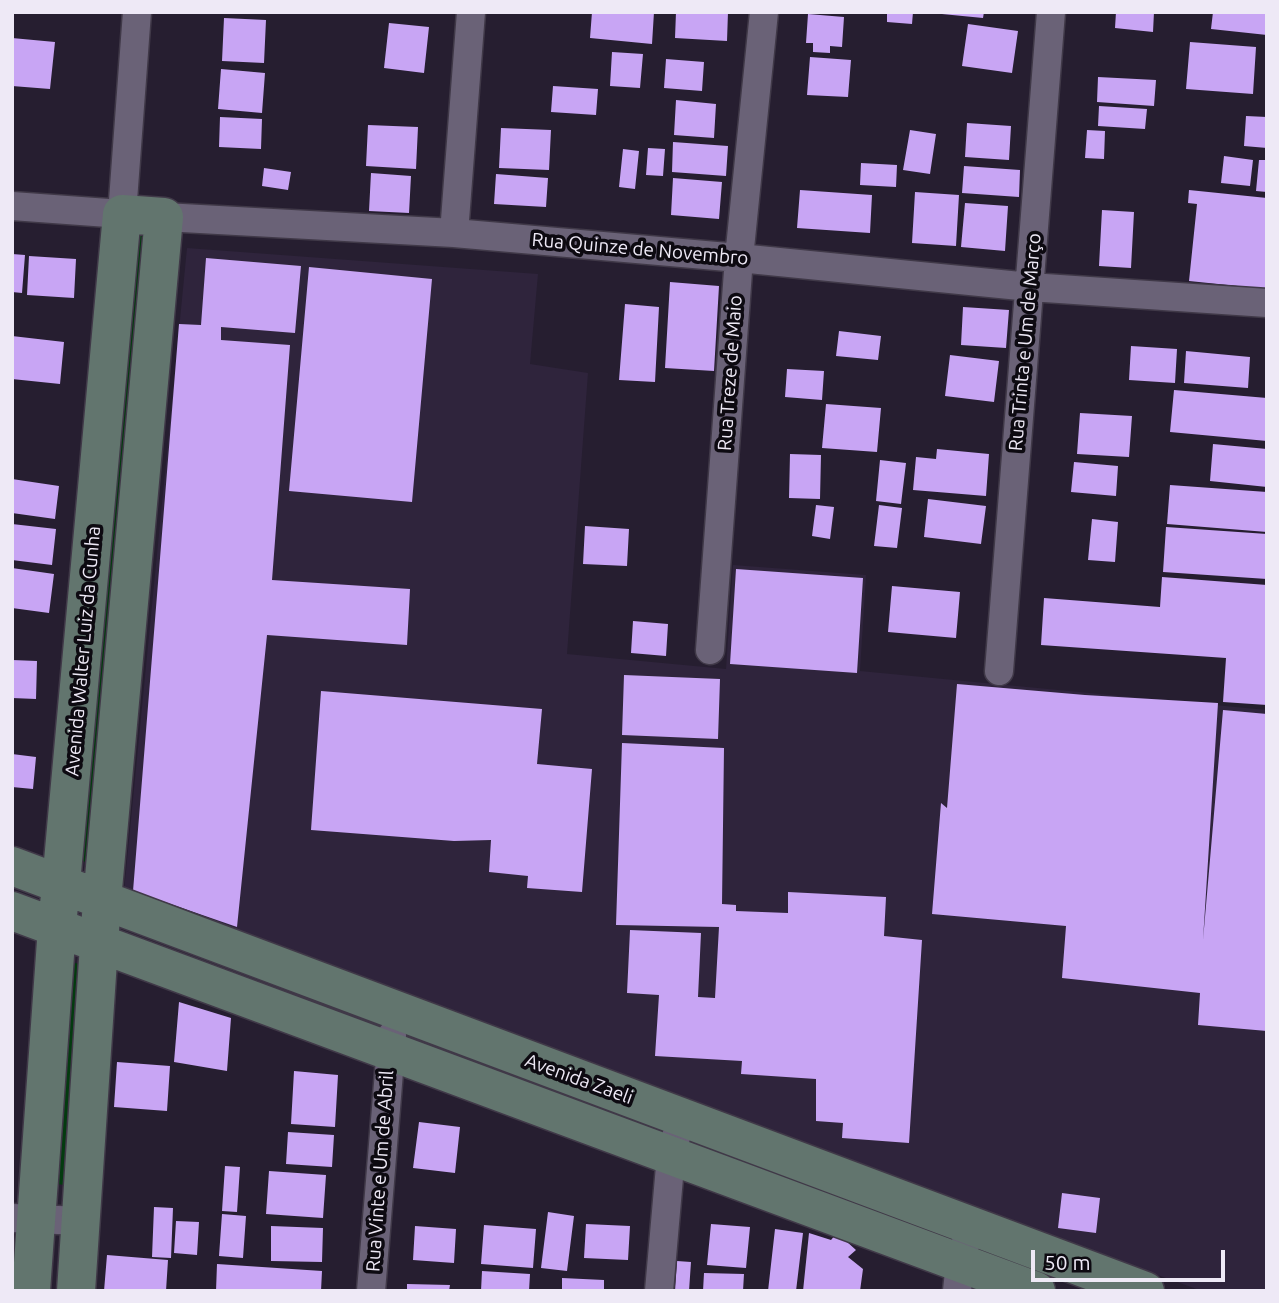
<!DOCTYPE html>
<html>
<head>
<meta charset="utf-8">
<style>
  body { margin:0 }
  #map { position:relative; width:1279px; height:1303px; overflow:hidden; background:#261e30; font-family:Ubuntu,sans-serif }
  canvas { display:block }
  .frame { position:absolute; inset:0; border:14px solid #eee9f6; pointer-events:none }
  .scale { position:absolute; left:1031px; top:1250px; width:194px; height:32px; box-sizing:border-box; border:4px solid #eee9f6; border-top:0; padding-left:9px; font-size:21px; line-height:24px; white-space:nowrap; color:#eee9f6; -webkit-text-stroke:5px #0d0a11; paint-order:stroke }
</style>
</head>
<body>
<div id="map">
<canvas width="1279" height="1303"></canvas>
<div class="frame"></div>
<div class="scale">50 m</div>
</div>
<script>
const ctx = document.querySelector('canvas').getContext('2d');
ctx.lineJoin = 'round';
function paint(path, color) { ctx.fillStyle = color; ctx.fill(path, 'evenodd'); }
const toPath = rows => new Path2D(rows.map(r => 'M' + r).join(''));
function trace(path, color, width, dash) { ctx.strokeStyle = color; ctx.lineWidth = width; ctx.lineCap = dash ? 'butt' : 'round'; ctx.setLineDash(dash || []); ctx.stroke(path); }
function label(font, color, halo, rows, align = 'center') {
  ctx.font = font + ' Ubuntu,sans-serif'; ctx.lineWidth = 7; ctx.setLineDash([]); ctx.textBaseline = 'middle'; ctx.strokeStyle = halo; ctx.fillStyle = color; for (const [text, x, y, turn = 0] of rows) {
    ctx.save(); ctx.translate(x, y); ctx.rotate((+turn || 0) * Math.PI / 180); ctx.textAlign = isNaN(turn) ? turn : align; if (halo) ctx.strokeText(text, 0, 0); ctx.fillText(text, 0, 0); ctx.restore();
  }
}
paint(toPath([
  [187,248,538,274,530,364,588,373,567,654,726,669,733,565,866,575,860,671,1267,710,1267,1291,1202,1291,123,901]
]), '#2f243c');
paint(toPath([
  [134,233,149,233,93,863,76,860],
  [72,963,87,964,67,1185,55,1184]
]), '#033b0f');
paint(toPath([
  [592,12,654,12,652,44,590,38],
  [676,12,728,12,727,41,675,38],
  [887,12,913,12,912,24,887,22],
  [942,12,984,12,983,18,942,14],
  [1116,12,1154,12,1153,32,1115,28],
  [1213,12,1267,12,1267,35,1211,29],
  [808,14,844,17,842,47,830,46,830,53,813,52,813,43,806,43],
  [224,18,266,20,264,63,222,61],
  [389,23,429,27,424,73,384,68],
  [968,24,1018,31,1012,73,962,66],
  [12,38,55,42,50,89,12,86],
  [1190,42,1256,47,1253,94,1186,89],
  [612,52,643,54,640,88,610,86],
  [810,57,851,60,848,97,807,95],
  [666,59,704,62,702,91,664,88],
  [221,69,265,73,262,113,218,109],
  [1098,77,1156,80,1154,106,1097,102],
  [553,86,598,89,596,115,551,112],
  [676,100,716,104,714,138,674,135],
  [1099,106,1147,109,1145,129,1098,126],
  [1246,116,1267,117,1267,148,1244,146],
  [220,117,262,119,261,149,219,147],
  [967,123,1011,126,1009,160,965,157],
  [368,125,418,127,416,169,366,166],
  [501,128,551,130,549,170,499,168],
  [910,130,936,134,930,174,903,170],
  [1087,130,1105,131,1104,159,1085,158],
  [673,142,728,146,726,176,672,172],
  [648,148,665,149,663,176,646,175],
  [623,149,639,151,635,189,619,187],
  [1224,156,1253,160,1250,186,1221,183],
  [1259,160,1267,160,1267,192,1256,191],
  [861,163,897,165,896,187,860,185],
  [964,166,1020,170,1019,197,962,193],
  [264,168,291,172,288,190,262,186],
  [371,173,411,176,409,213,369,211],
  [496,174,548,178,546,207,494,204],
  [673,178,722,182,719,219,671,215],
  [800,190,872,195,870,233,797,228],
  [1189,190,1267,198,1267,289,1189,281,1197,204,1188,203],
  [915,192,959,195,956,246,912,243],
  [965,203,1008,206,1005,251,961,247],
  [1102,210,1134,212,1131,268,1099,266],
  [12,254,25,255,22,293,12,292],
  [29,256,76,259,74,298,27,295],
  [206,258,301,266,295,333,221,327,221,340,290,345,272,580,410,589,407,645,267,635,237,927,133,891,179,324,201,325],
  [309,267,432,279,412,502,289,491],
  [670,282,719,286,714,371,665,368],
  [625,304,659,307,655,382,619,380],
  [963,307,1009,310,1006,348,961,345],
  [839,331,881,336,878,360,836,356],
  [12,336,64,342,60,384,12,379],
  [1131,346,1177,349,1175,383,1129,380],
  [1186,351,1250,357,1248,388,1184,383],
  [950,355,999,361,994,402,945,396],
  [787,369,824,371,822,400,785,397],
  [1174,390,1267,398,1267,441,1170,432],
  [826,404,881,408,877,452,822,448],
  [1080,413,1132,416,1129,457,1077,454],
  [1213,444,1267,449,1267,487,1210,481],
  [937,449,989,454,986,496,913,490,916,457,936,459],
  [790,454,821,455,820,499,789,498],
  [880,460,906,463,901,504,876,501],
  [1074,462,1118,466,1116,496,1071,492],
  [12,479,59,486,55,519,12,513],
  [1170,485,1267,492,1267,532,1167,524],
  [928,499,986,506,981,544,924,537],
  [816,505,834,507,830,539,812,536],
  [879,505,902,508,897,548,874,546],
  [1092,519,1118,522,1115,562,1088,560],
  [12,524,56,529,52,565,12,560],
  [585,526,629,529,627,566,583,564],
  [1166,527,1267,534,1267,579,1163,572],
  [12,568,54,574,49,613,12,608],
  [736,569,863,578,857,673,730,664],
  [1162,577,1267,585,1267,705,1223,702,1226,658,1041,645,1044,598,1160,607],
  [892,586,960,592,956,638,888,632],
  [633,621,668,624,666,656,631,653],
  [12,660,37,661,36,699,12,698],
  [624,675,720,679,718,739,622,735],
  [957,684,1085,695,1218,703,1203,940,1223,710,1267,714,1267,1031,1198,1025,1200,993,1062,978,1066,926,932,914,941,803,947,808],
  [321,691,542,709,537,764,592,769,582,892,527,888,528,876,489,872,491,840,454,841,311,830],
  [622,743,724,748,722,904,736,905,736,911,788,913,788,892,886,897,884,936,922,940,909,1143,842,1138,843,1123,816,1121,816,1079,741,1074,742,1061,655,1056,659,995,627,993,630,930,701,933,698,997,715,998,719,927,616,925],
  [12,754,36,757,33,789,12,787],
  [179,1002,231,1018,227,1071,174,1062],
  [117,1062,170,1066,167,1111,114,1107],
  [294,1071,338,1075,335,1127,291,1124],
  [419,1122,460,1127,455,1173,413,1168],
  [288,1132,334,1135,332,1167,286,1164],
  [225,1166,240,1167,237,1212,222,1211],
  [269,1171,326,1175,323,1218,266,1214],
  [1062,1193,1100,1198,1096,1233,1058,1228],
  [154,1207,173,1208,171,1258,152,1257],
  [548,1212,574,1216,567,1271,541,1268],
  [222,1214,246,1216,243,1258,219,1256],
  [176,1221,199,1222,197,1255,174,1253],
  [586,1224,630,1226,628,1260,584,1258],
  [711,1224,750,1227,746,1268,707,1265],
  [484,1225,536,1229,533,1268,481,1264],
  [271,1226,323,1228,322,1262,271,1261],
  [415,1226,456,1229,454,1263,413,1260],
  [775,1229,803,1233,796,1291,768,1291],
  [809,1233,831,1240,837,1233,856,1250,848,1257,863,1269,860,1291,803,1291],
  [107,1255,168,1260,166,1291,104,1291],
  [677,1261,691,1262,689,1291,675,1291],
  [217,1264,322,1271,321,1291,216,1291],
  [482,1271,530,1274,529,1291,481,1291],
  [704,1273,744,1274,743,1291,703,1291],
  [562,1278,604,1280,604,1291,562,1291],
  [407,1284,450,1285,449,1291,407,1291]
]), '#c8a5f4');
const street = toPath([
  [12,206,122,214,137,12],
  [164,217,454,233,739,258,1030,287,1267,303],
  [454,233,471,12],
  [710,650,739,258,764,12],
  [999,671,1051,12],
  [12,1218,81,1221],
  [371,1291,392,1035],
  [659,1291,671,1155,676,1137],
  [957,1291,960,1262,965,1245]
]);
const secondary = toPath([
  [12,866,1145,1291],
  [12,911,1036,1291],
  [31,1291,57,927,122,214,164,217,102,900,76,1291]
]);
trace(street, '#403948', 31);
trace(secondary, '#403948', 41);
trace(street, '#6a6277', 28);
trace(secondary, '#62756e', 38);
label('19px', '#eee9f6', '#0d0a11', [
  ["Rua Quinze de Novembro",640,249,5],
  ["Rua Trinta e Um de Março",1025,342,-85],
  ["Rua Treze de Maio",730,373,-86],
  ["Avenida Walter Luiz da Cunha",83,651,-85],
  ["Avenida Zaeli",579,1079,20],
  ["Rua Vinte e Um de Abril",380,1171,-86]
]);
</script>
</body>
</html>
